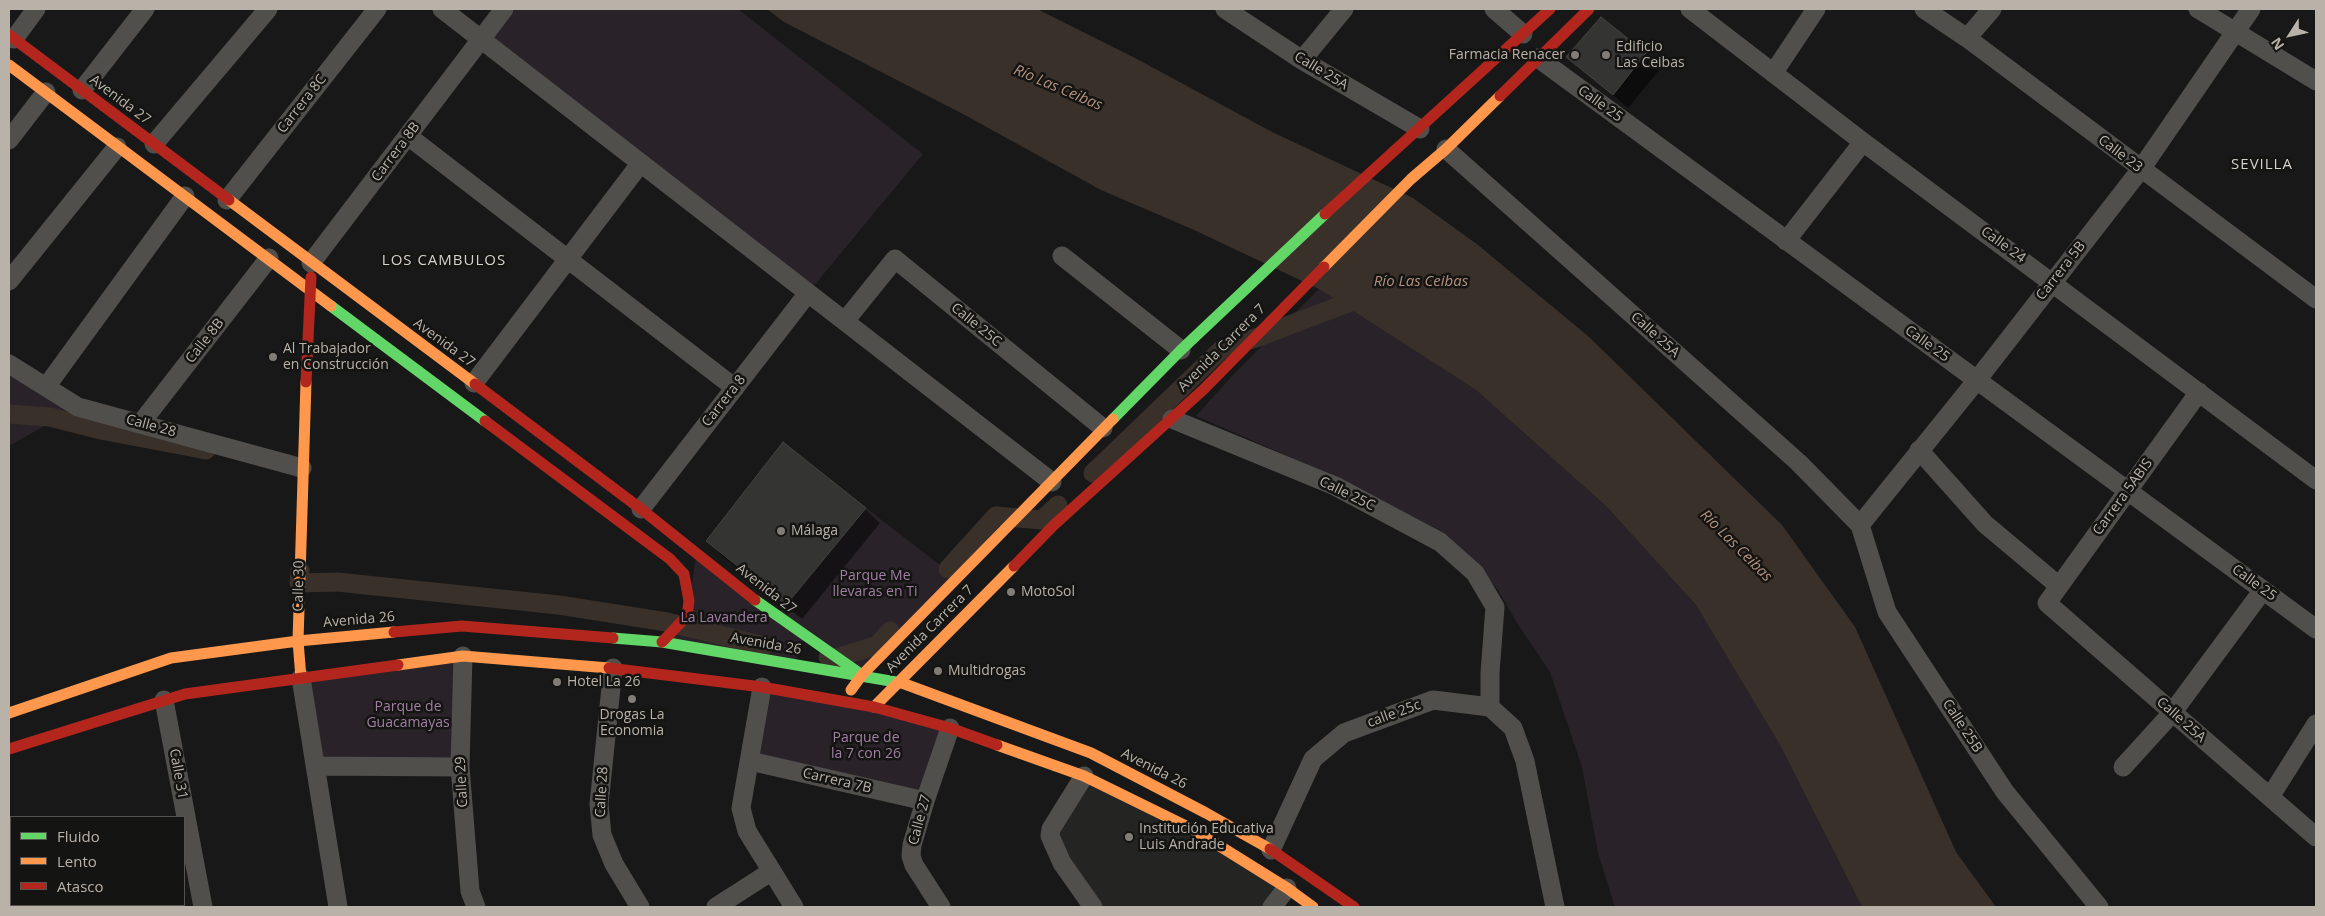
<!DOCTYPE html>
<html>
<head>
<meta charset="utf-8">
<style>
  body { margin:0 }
  #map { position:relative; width:2325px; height:916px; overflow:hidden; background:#181818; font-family:"Open Sans",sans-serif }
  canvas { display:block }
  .frame { position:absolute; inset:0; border:10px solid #b9b2a9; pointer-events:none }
  .legend { position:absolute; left:10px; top:816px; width:175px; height:90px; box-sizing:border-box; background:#141412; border:1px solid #56534e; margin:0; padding:6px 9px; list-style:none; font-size:15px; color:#b9b2a9 }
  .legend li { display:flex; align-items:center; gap:10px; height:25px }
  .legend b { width:25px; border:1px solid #56534e }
  .north { position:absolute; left:2265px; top:10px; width:50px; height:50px; -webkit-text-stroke:4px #141412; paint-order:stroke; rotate:235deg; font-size:14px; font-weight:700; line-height:20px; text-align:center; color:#b9b2a9 }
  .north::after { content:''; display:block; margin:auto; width:18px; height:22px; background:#b9b2a9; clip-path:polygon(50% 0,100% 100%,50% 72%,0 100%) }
</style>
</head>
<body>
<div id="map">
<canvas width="2325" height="916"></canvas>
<div class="frame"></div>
<ul class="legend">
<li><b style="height:6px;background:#63d668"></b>Fluido</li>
<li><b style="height:6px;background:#ff974d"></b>Lento</li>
<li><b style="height:6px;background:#b3261e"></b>Atasco</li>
</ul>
<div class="north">N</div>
</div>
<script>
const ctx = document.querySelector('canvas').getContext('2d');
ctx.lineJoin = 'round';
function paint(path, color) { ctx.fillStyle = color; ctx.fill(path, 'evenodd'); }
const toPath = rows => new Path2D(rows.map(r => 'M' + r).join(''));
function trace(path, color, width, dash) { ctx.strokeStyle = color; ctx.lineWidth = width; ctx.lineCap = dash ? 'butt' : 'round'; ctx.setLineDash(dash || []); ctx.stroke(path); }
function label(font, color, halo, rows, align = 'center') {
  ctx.font = font + ' "Open Sans",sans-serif'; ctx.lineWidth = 5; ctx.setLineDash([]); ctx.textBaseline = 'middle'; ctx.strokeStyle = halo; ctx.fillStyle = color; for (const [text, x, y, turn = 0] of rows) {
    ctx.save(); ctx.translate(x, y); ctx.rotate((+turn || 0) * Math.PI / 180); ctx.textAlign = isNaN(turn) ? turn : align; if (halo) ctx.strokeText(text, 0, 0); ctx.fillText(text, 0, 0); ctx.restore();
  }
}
paint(toPath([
  [1084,776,1287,888,1272,907,1093,907,1053,845]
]), '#242422');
paint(toPath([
  [504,9,738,9,923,154,808,293,481,40],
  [1319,289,1476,390,1606,506,1696,605,1780,745,1862,907,1615,907,1598,853,1582,767,1550,672,1517,623,1498,590,1464,552,1343,480,1196,416,1232,376],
  [9,367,78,407,9,446],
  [866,508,957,578,862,675,804,638,794,664,662,642,688,619,696,554,777,616],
  [463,656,460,767,315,766,301,678],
  [762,687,950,728,925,801,750,761]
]), '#292229');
paint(toPath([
  [767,9,1037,9,1137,59,1272,132,1413,198,1478,245,1588,336,1782,525,1855,627,1956,852,1996,907,1862,907,1780,745,1696,605,1606,506,1476,390,1319,289,1192,229,1101,190,963,114,784,22]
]), '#3a302a');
paint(toPath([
  [1602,18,1660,69,1628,108,1568,57],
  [783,444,865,509,880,523,802,619,722,556,708,541]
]), '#0007');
trace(toPath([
  [9,414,50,417,101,430,206,450],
  [1093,473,1223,348,1253,339,1366,296],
  [948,569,996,516,1042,520,1058,505],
  [300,571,299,583,337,582,559,605,667,622,764,646],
  [828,657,836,658,878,645,890,631]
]), '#3a302a', 19);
const building = toPath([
  [1601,17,1646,53,1613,95,1566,57,1601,17],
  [783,442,866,508,786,605,706,541,783,442]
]);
paint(building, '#343433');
trace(building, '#444340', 1);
trace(toPath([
  [442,9,1052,482],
  [1225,9,1302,60,1420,129],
  [1494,9,1523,34],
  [1690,9,1863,142,2316,480],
  [1924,9,1967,38,2316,299],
  [2198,9,2316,81],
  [1967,38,1992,9],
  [14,39,36,9],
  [1538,58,2316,629],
  [1302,60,1344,9],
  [1774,72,1816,9],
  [82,90,145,9],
  [408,136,735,388],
  [9,140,46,92],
  [154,144,268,9],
  [1446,149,1798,462,1860,525,1887,612,2005,792,2099,907],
  [227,200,377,9],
  [1786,241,1863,142],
  [1062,256,1181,350],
  [311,263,504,9],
  [9,281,117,147],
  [845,321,895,259,1103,428],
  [9,364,78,407,302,468],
  [474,383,640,164],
  [46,387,185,196],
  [2199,392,2047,603,2316,837],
  [1172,419,1335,486,1440,542,1475,573,1495,607,1490,673,1490,707],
  [141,423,269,258],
  [1919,450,1985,524,2059,586],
  [641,509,808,293],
  [1860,525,1977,380,2141,169,2251,9],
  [463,656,460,767,470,891,476,907],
  [613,668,599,804,602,835,614,864,640,907],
  [301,678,338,907],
  [762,687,741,808,747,831,794,907],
  [164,700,203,907],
  [750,761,925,801],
  [315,766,460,767],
  [2123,767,2172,713,2263,590],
  [1084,776,1051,829,1050,836,1062,863,1093,907],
  [2270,797,2316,724],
  [1271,850,1313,759,1344,733,1433,700,1490,707,1513,728,1525,761,1555,907],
  [9,899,11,898],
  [54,905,55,907],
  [716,907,772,871],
  [941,907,914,865,911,856,912,845,925,801,950,728],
  [1272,907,1287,888]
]), '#514f4c', 19);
trace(toPath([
  [331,306,485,421],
  [1113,419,1181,350,1325,214],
  [755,600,862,675],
  [613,638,662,642,902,683]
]), '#63d668', 11);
trace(toPath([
  [9,65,331,306],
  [229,200,475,384],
  [1324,267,1411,179,1446,149,1500,96],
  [398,665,463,656,609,668],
  [301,678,298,641,306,382],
  [902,683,1091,753,1206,813,1270,849],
  [851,690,862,675,1113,419],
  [874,707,1014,566],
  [9,713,171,658,298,641,394,632],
  [997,745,1084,776,1194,830,1287,888,1313,907]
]), '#ff974d', 11);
trace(toPath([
  [9,35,229,200],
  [1500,96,1589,9],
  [1325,214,1550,9],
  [306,382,311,277],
  [475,384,641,509,755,600],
  [485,421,670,559,684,574,689,601,687,616,662,642],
  [1014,566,1054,525,1204,389,1324,267],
  [394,632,462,626,613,638],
  [609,668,762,687,874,707,950,728,997,745],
  [9,749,185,694,398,665],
  [1270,849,1354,907]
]), '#b3261e', 11);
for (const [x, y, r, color] of [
  [1575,55,5,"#817c76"],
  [1606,55,5,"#817c76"],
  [273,357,5,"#817c76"],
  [781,531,5,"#817c76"],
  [1011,592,5,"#817c76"],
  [938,671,5,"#817c76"],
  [557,682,5,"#817c76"],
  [632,699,5,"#817c76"],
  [1129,837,5,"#817c76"]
]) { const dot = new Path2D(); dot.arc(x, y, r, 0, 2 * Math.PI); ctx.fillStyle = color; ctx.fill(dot); trace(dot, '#141412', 2); }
label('14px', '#b9b2a9', '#141412', [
  ["Edificio",1616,47],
  ["Las Ceibas",1616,63],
  ["Farmacia Renacer",1565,55,"right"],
  ["Al Trabajador",283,349],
  ["en Construcción",283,365],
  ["Málaga",791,531],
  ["MotoSol",1021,592],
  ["Multidrogas",948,671],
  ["Hotel La 26",567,682],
  ["Drogas La",632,715,"center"],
  ["Economia",632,731,"center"],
  ["Institución Educativa",1139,829],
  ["Luis Andrade",1139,845]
], 'left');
label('14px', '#b9b2a9', '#141412', [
  ["Calle 25A",1321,71,31],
  ["Avenida 27",120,100,37],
  ["Carrera 8C",302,104,-52],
  ["Calle 25",1600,104,36],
  ["Carrera 8B",396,152,-53],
  ["Calle 23",2120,154,37],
  ["Calle 24",2003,245,36],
  ["Carrera 5B",2061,271,-52],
  ["Calle 25C",976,325,39],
  ["Calle 25A",1655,335,42],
  ["Calle 8B",205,341,-52],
  ["Avenida 27",444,343,36],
  ["Calle 25",1927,344,36],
  ["Avenida Carrera 7",1222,348,-45],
  ["Carrera 8",724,401,-52],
  ["Calle 28",151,426,15],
  ["Calle 25C",1347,494,26],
  ["Carrera 5ABIS",2123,497,-54],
  ["Calle 25",2254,583,36],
  ["Calle 30",299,586,-89],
  ["Avenida 27",766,589,38],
  ["Avenida 26",359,620,-5],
  ["Avenida Carrera 7",930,629,-45],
  ["Avenida 26",766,644,10],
  ["calle 25c",1394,714,-20],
  ["Calle 25A",2181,720,41],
  ["Calle 25B",1962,726,57],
  ["Avenida 26",1154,769,27],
  ["Calle 31",178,774,80],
  ["Carrera 7B",837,781,13],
  ["Calle 29",462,782,-93],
  ["Calle 28",602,792,-87],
  ["Calle 27",920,820,-75]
]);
label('14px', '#a17fa4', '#141412', [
  ["Parque Me",875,576],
  ["llevaras en Ti",875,592],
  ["La Lavandera",724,618],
  ["Parque de",408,707],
  ["Guacamayas",408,723],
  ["Parque de",866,738],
  ["la 7 con 26",866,754]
]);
label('italic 15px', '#b4917f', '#141412', [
  ["Río Las Ceibas",1058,88,23],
  ["Río Las Ceibas",1421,282],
  ["Río Las Ceibas",1736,546,45]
]);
ctx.letterSpacing = '1px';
label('15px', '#d5d0ca', '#141412', [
  ["SEVILLA",2262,165],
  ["LOS CAMBULOS",444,261]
]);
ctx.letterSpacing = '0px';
</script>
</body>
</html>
